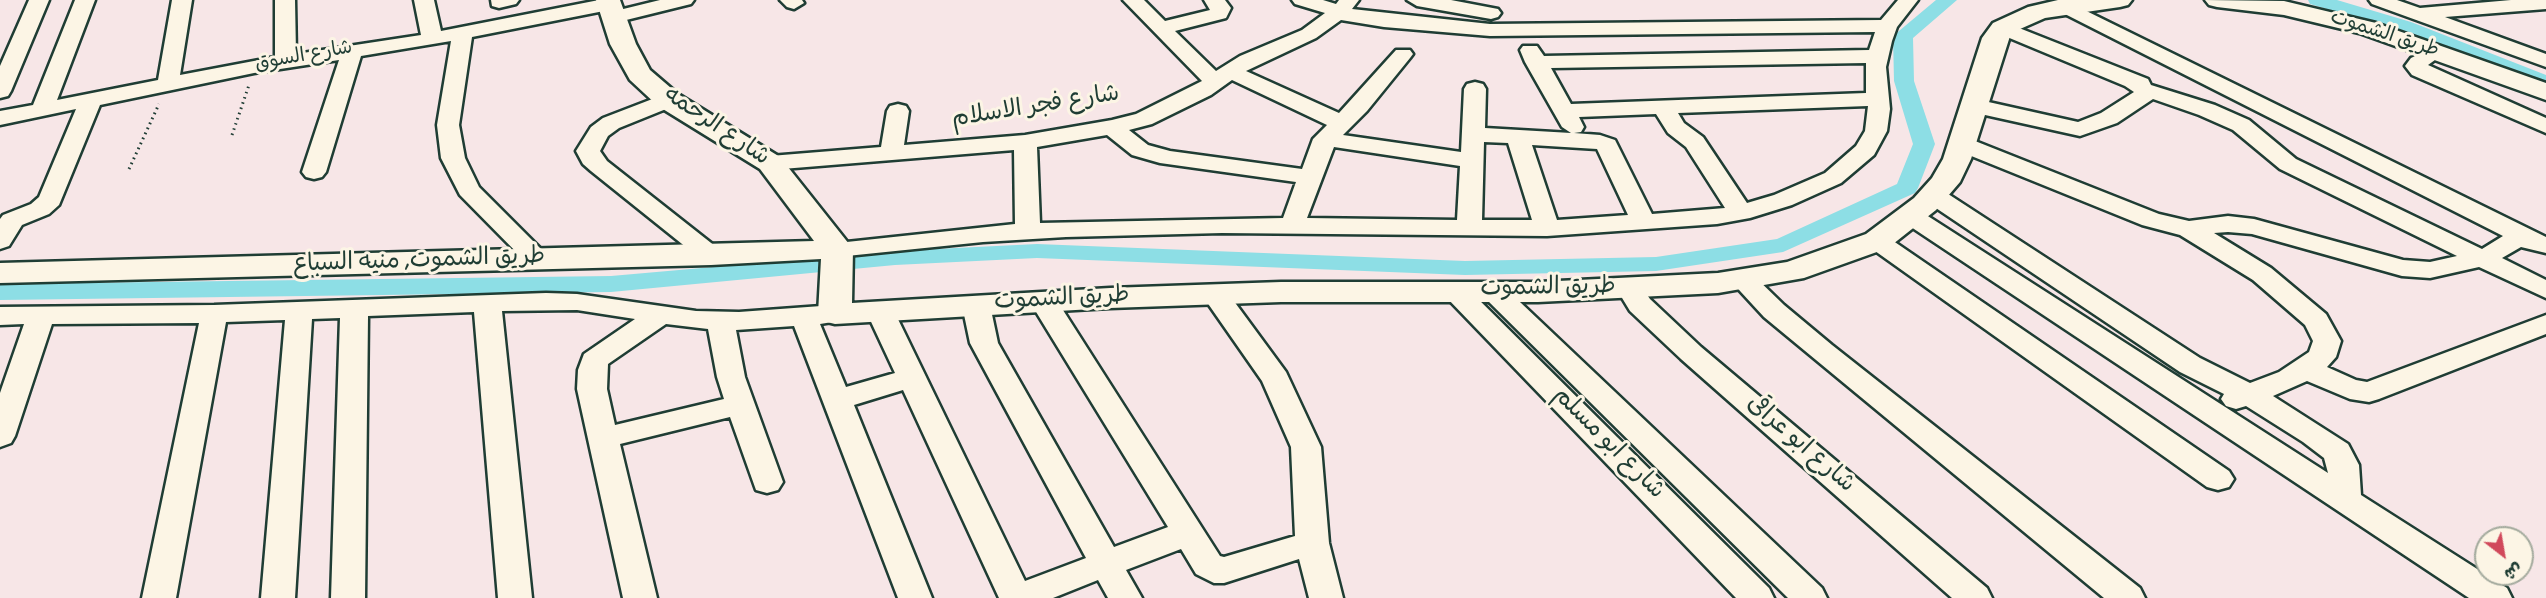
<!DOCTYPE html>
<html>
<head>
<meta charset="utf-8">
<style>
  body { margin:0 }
  #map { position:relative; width:2546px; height:598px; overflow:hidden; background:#f7e6e7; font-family:Dekko,"Playpen Sans Arabic",sans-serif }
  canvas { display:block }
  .north { position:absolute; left:2474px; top:526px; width:60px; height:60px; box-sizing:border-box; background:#fcf5e5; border:2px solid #a4ab9e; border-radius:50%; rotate:149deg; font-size:16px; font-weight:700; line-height:24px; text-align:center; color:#1f3d34 }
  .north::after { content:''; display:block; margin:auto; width:21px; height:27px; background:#d1495b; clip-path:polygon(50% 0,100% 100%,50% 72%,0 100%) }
</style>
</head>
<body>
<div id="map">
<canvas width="2546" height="598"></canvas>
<div class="north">ش</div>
</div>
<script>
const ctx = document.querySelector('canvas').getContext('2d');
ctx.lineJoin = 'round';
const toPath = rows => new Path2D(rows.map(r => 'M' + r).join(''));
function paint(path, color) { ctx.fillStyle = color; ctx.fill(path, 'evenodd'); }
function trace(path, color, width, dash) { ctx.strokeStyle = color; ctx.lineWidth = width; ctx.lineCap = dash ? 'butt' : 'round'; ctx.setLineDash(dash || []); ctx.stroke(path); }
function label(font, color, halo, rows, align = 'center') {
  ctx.font = font + ' Dekko,"Playpen Sans Arabic",sans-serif'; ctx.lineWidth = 6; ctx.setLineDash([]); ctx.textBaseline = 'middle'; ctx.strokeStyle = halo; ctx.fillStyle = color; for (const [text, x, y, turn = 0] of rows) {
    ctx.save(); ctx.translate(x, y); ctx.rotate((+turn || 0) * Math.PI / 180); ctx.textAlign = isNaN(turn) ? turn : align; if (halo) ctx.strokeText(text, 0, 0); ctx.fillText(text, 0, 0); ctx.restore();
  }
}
paint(toPath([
  [1936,0,1957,0,1913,38,1914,81,1935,144,1918,188,1915,193,1783,252,1656,271,1465,275,1037,258,895,265,611,292,0,300,0,284,611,276,895,251,1037,244,1465,261,1656,257,1777,239,1897,184,1913,144,1894,81,1893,36,1936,0],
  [2308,0,2337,0,2411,22,2546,75,2546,88,2397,30,2310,4,2308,0]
]), '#8ddee5');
const street = toPath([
  [29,0,49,0,11,91,8,96,0,98,0,66,29,0],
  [75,0,95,0,57,100,158,80,172,0,192,0,180,75,275,57,275,0,295,0,296,54,421,35,414,0,434,0,441,31,599,0,616,0,619,4,616,8,609,10,472,37,459,125,465,158,479,187,552,260,548,266,539,268,530,266,460,195,441,158,437,125,451,41,361,56,326,172,322,177,314,179,306,177,302,172,339,60,254,73,100,105,59,205,49,214,22,225,9,246,0,249,0,219,3,215,31,204,39,197,76,109,0,125,0,111,33,105,75,0],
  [491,0,519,0,516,4,499,8,492,6,491,0],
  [660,0,694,0,691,4,614,23,607,21,604,17,607,13,660,0],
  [780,0,802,0,804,3,794,9,787,7,780,0],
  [1123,0,1144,0,1165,21,1210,10,1204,0,1225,0,1231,8,1226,18,1175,31,1216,71,1240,56,1302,30,1325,13,1295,4,1292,0,1323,0,1336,4,1339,0,1359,0,1352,9,1490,24,1881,20,1898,0,1918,0,1897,27,1892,41,1886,67,1890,109,1887,131,1874,155,1841,183,1792,205,1750,218,1717,224,1547,236,1222,233,1066,237,983,242,837,257,828,254,824,249,828,244,1015,224,1014,150,770,170,762,168,758,163,762,158,770,156,881,147,887,111,890,106,898,104,906,106,909,111,904,145,1025,135,1112,120,1136,114,1202,81,1123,0],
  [1341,20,1384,27,1490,36,1875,32,1869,50,1544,56,1537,46,1523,46,1520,50,1525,62,1562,127,1571,133,1485,128,1486,89,1483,84,1475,82,1467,84,1464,89,1461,152,1343,135,1367,111,1410,58,1413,54,1410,50,1396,50,1339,113,1246,71,1316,38,1341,20],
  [1866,63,1866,93,1571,104,1551,68,1866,63],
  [1232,80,1327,125,1313,139,1302,169,1170,151,1148,145,1129,130,1152,124,1211,95,1232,80],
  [1868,106,1865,131,1856,146,1825,173,1774,195,1747,203,1703,137,1684,123,1678,113,1868,106],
  [1656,114,1668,133,1686,147,1725,208,1652,214,1615,140,1600,135,1574,133,1581,132,1584,127,1579,117,1656,114],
  [1107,135,1132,155,1160,163,1296,182,1283,218,1040,223,1037,147,1107,135],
  [1484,142,1508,143,1532,220,1482,220,1484,142],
  [1532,145,1597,149,1628,215,1557,220,1532,145],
  [1334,147,1460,166,1457,220,1307,218,1334,147],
  [1407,0,1451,0,1498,9,1501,13,1498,17,1491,19,1417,6,1407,0],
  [2064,0,2546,237,2546,253,2521,247,2502,258,2546,280,2546,298,2479,267,2430,278,2402,276,2252,234,2228,232,2214,233,2271,268,2326,314,2341,341,2336,357,2327,367,2356,380,2367,382,2546,315,2546,334,2379,399,2369,402,2350,399,2307,381,2273,396,2348,444,2359,465,2361,495,2507,588,2512,598,2469,598,1902,221,1899,216,1902,211,1911,209,1920,211,2328,473,2324,458,2303,442,2246,406,2236,409,2226,406,2221,399,2224,394,2180,372,1924,200,1921,195,1924,190,1933,188,1942,190,2200,358,2250,383,2279,372,2309,352,2313,341,2305,325,2253,280,2180,235,2142,225,1954,149,1950,144,1954,139,1970,139,2159,214,2189,221,2228,216,2254,219,2403,260,2430,262,2457,256,2280,169,2233,130,2199,115,2153,99,2117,123,2080,136,1967,111,1964,106,1967,101,1975,99,2078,122,2101,113,2134,92,2125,86,1995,32,1992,28,1995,24,2009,24,2148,79,2151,85,2215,105,2249,120,2296,159,2482,249,2503,236,2057,10,2054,6,2057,2,2064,0],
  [2369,0,2397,0,2420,8,2511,0,2546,0,2546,9,2445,17,2546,54,2546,67,2372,4,2369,0],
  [2436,46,2443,48,2446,52,2428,65,2546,118,2546,133,2412,75,2405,66,2411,58,2436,46],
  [668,93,676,95,679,100,676,105,619,128,608,136,600,151,607,161,720,250,724,255,720,260,711,263,702,260,591,171,583,164,576,151,591,127,603,118,668,93],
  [1877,233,1886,236,2229,471,2234,479,2229,487,2218,490,2207,487,1868,246,1864,241,1868,236,1877,233],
  [1742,271,1751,273,1784,305,1832,345,2140,588,2145,598,2104,598,1764,317,1729,279,1733,273,1742,271],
  [1629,280,1638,282,1650,299,1701,347,1987,588,1992,598,1952,598,1681,359,1630,311,1616,288,1620,282,1629,280],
  [1493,283,1502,285,1822,588,1827,598,1788,598,1484,297,1480,291,1484,285,1493,283],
  [1456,284,1465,286,1769,588,1774,598,1736,598,1447,298,1443,292,1447,286,1456,284],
  [1215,287,1225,289,1286,372,1321,447,1329,543,1343,598,1309,598,1299,559,1224,583,1214,583,1196,574,1181,549,1126,570,1142,598,1108,598,1098,580,1053,598,999,598,903,390,854,405,932,598,898,598,794,326,736,330,745,377,783,482,778,490,767,493,756,490,730,417,620,444,657,598,623,598,577,389,578,370,584,354,635,319,577,310,502,311,532,598,498,598,474,312,368,316,365,598,331,598,340,318,312,319,295,598,261,598,285,320,226,322,176,598,142,598,199,323,52,324,15,436,11,443,0,447,0,393,24,324,0,325,0,307,214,305,546,293,577,294,696,311,739,312,835,305,845,308,849,314,845,320,820,324,846,387,895,373,866,311,870,305,880,303,890,305,894,311,1025,581,1086,558,970,343,962,305,966,299,976,297,986,299,990,305,998,343,1114,547,1168,527,1030,302,1034,296,1044,294,1054,296,1220,556,1224,557,1295,536,1291,447,1262,381,1202,295,1205,289,1215,287],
  [666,324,708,329,717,377,724,399,615,425,607,389,608,364,666,324]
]);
const secondary = toPath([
  [596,0,620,0,636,44,650,70,678,94,780,157,853,249,852,303,1110,288,1281,282,1538,282,1718,273,1787,262,1866,234,1914,198,1932,178,1943,159,1982,38,1993,23,2028,7,2058,0,2132,0,2128,5,2120,7,2045,18,2011,33,1971,159,1960,182,1936,210,1888,248,1804,278,1718,293,1538,302,1281,302,1110,308,835,324,823,321,818,314,821,259,711,265,0,283,0,263,814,241,760,169,658,106,630,80,610,44,596,0],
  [2205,0,2284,1,2376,23,2546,83,2546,100,2359,33,2284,15,2217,7,2209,5,2205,0]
]);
trace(street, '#1f3d34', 5);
trace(secondary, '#1f3d34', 5);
trace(toPath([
  [232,135,249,85],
  [129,169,159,104]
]), '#1f3d34', 3, [1.5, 4]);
paint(street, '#fcf5e5');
paint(secondary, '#fcf5e5');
label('20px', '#1f3d34', '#fcf5e5', [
  ["طريق الشموت",2384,36,18],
  ["شارع السوق",304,58,-10]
]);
label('24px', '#1f3d34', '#fcf5e5', [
  ["شارع فجر الاسلام",1036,109,-9],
  ["شارع الرحمه",715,128,34],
  ["طريق الشموت, منيه السباع",419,263,-2],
  ["طريق الشموت",1548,290,-1],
  ["طريق الشموت",1062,301,-3],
  ["شارع ابو مسلم",1607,445,45],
  ["شارع ابو عراقى",1799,446,41]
]);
</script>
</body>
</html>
